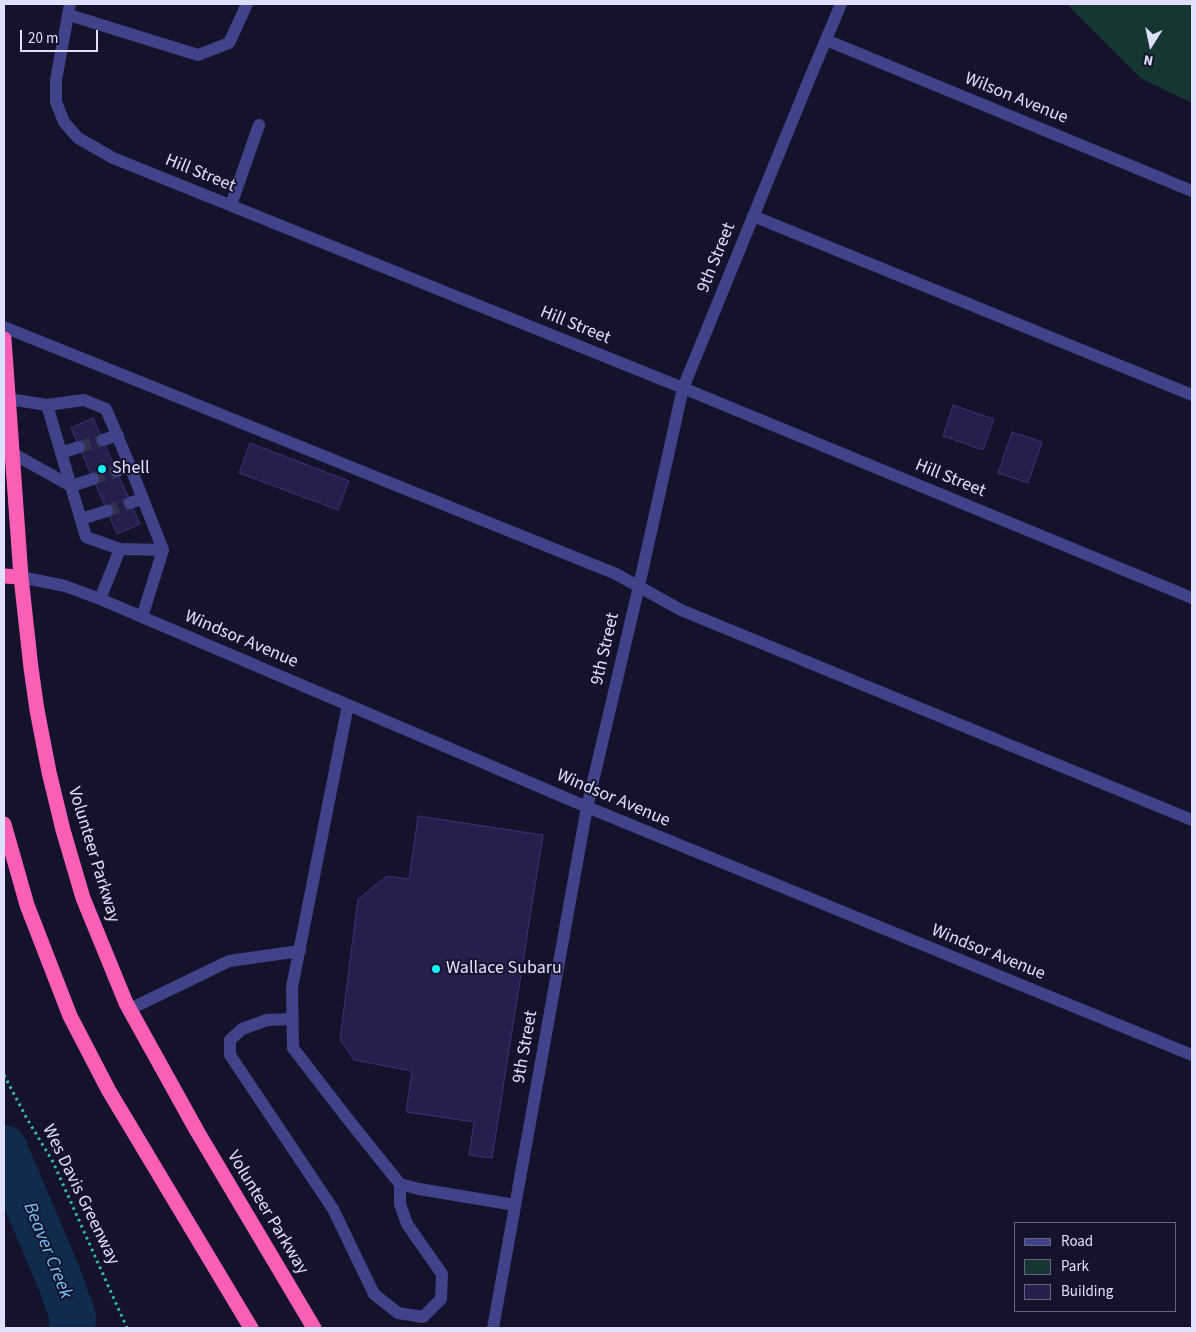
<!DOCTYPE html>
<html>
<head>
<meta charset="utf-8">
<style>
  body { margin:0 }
  #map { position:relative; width:1196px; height:1332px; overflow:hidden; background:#15132c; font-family:"Source Sans 3",sans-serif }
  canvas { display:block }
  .frame { position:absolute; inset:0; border:5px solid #e0dffe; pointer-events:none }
  .legend { position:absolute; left:1014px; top:1222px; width:162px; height:90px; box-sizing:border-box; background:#15132c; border:1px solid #666580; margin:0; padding:6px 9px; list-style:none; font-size:15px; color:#e0dffe }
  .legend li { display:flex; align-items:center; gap:10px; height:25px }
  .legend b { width:25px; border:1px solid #666580 }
  .north { position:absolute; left:1126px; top:20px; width:50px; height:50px; -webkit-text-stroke:4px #15132c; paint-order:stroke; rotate:190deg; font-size:14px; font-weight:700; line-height:20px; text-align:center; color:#e0dffe }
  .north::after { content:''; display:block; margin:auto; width:18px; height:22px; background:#e0dffe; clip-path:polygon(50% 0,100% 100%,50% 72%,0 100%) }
  .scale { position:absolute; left:20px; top:30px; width:78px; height:22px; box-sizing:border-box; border:2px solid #e0dffe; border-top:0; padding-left:6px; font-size:15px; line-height:18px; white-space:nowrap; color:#e0dffe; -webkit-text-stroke:4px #15132c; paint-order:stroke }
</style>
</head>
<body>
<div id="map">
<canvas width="1196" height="1332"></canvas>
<div class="frame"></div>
<ul class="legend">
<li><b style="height:6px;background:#40438a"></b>Road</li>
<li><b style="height:14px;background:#163633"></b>Park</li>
<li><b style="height:14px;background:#251f4d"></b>Building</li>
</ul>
<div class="north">N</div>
<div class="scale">20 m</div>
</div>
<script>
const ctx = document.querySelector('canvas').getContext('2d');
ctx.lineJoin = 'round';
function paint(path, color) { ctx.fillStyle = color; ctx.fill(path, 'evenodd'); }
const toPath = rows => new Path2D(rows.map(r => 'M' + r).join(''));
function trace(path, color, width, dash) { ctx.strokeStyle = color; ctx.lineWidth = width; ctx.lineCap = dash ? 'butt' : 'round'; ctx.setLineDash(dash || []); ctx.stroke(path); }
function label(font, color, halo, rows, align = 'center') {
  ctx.font = font + ' "Source Sans 3",sans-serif'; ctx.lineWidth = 4; ctx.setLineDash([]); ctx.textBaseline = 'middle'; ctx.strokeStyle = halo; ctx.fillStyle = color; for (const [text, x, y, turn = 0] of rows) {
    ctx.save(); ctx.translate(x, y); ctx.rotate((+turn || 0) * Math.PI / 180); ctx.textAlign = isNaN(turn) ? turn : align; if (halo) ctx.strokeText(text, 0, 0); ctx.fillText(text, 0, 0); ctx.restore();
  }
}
paint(toPath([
  [1067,4,1192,4,1192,103,1142,79]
]), '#163633');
trace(toPath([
  [4,1148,59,1278,73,1317,72,1328]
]), '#0f2c4e', 46);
const building = toPath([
  [953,405,994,419,983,450,943,436,953,405],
  [93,418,140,524,117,534,71,428,93,418],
  [1012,432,1042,442,1028,483,998,473,1012,432],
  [250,443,349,481,338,510,239,473,250,443],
  [418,816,543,835,492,1158,469,1155,474,1122,406,1112,412,1071,354,1060,340,1040,358,899,387,876,409,879,418,816]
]);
paint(building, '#251f4d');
trace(building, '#3b3278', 1);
trace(toPath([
  [79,447,103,440],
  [93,479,117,471],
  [107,511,130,503]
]), '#33324c', 12, [12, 6]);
trace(toPath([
  [4,1075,26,1117,53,1162,127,1328]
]), '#36bca9', 3, [2.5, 4]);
trace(toPath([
  [70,4,56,80,56,102,64,122,78,138,113,158,683,388,1192,598],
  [69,15,198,55,229,43,247,4],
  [826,40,1192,191],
  [231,205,259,125],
  [753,216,1192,395],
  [4,327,616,574,681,610,1192,820],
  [9,399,47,405,84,400,106,409,130,466,163,550,142,617],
  [47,405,86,537,120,549,163,550],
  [103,440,118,435],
  [12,453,71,486,93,479],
  [61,453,79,447],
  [117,471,130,466],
  [130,503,142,499],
  [81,519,107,511],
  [21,577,65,586,100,599,587,807,1192,1055],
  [100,599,120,549],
  [348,705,292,987,293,1048,347,1118,400,1184,419,1189,515,1205],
  [130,1009,229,961,300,951],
  [292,1019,267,1020,242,1029,230,1040,230,1055,333,1209,374,1294,398,1313,423,1317,441,1299,442,1274,407,1224,400,1204,400,1184],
  [493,1328,587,807,639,586,683,388,809,80,841,4]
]), '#40438a', 12);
trace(toPath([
  [4,339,21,577,31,668,37,710,49,772,63,830,83,898,126,1003,197,1131,314,1328],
  [4,576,21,577],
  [4,824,27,905,70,1016,109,1091,251,1328]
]), '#fa5eb5', 15);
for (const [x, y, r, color] of [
  [102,469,5,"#12f2f7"],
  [436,969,5,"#12f2f7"]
]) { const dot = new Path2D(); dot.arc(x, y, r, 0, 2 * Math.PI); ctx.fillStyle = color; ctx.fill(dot); trace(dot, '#15132c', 2); }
label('18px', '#e0dffe', '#15132c', [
  ["Wilson Avenue",1016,99,22],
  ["Hill Street",200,174,22],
  ["9th Street",717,258,-68],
  ["Hill Street",575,326,22],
  ["Hill Street",950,479,22],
  ["Windsor Avenue",241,640,23],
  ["9th Street",606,649,-77],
  ["Windsor Avenue",613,799,23],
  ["Volunteer Parkway",93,855,73],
  ["Windsor Avenue",988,953,22],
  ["9th Street",526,1047,-80],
  ["Wes Davis Greenway",80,1195,64],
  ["Volunteer Parkway",267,1213,59]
]);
label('18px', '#e0dffe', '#15132c', [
  ["Shell",112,469],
  ["Wallace Subaru",446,969]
], 'left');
label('italic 19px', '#71c5fa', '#15132c', [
  ["Beaver Creek",47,1251,68]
]);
</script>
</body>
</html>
